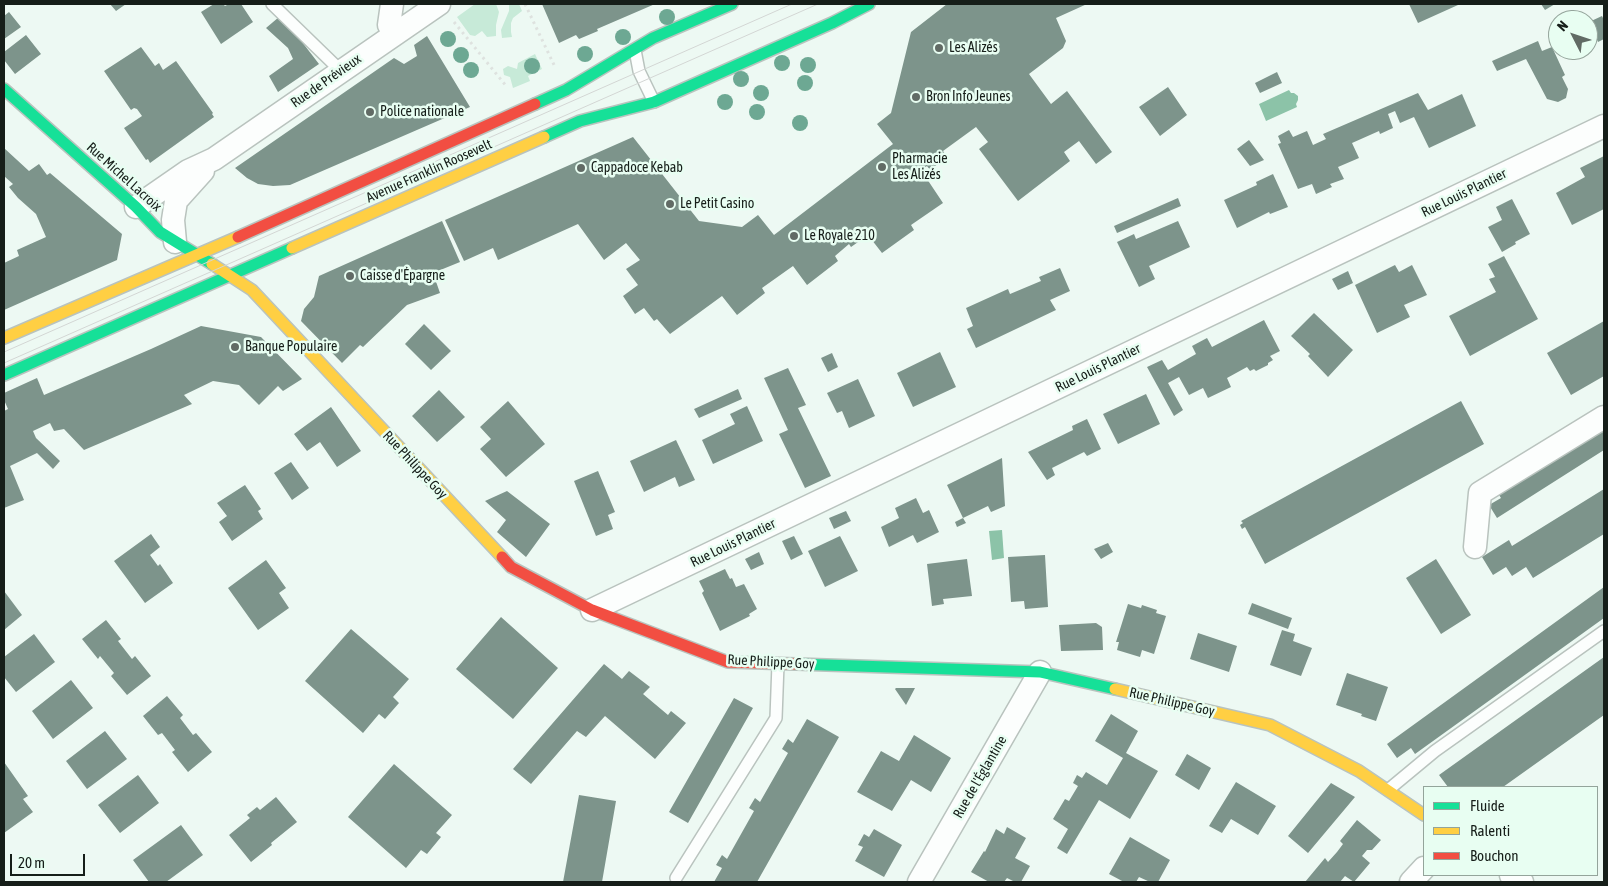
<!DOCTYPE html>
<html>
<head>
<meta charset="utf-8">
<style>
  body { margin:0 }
  #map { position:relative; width:1608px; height:886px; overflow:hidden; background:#edf9f3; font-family:"Asap Condensed",sans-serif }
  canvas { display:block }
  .frame { position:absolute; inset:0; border:5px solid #161e19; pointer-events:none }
  .legend { position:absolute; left:1423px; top:786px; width:175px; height:90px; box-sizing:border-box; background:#e8fef2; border:1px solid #94a49b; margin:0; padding:6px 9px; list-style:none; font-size:15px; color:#161e19 }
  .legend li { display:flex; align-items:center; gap:10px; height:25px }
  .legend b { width:25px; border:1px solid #94a49b }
  .north { position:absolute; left:1548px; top:10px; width:50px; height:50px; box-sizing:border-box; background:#e8fef2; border:1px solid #94a49b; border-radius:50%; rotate:311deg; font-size:14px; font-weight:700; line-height:20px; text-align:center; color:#161e19 }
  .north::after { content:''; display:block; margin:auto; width:18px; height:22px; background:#616b65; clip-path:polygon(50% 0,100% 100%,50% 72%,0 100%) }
  .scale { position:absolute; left:10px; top:854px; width:75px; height:22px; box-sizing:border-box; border:2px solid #161e19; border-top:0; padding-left:6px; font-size:15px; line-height:18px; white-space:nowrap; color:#161e19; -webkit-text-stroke:4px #e8fef2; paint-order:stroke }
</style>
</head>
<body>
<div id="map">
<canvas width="1608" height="886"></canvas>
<div class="frame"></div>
<ul class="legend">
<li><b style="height:6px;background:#16e098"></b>Fluide</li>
<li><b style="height:6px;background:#ffcf43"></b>Ralenti</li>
<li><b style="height:6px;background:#f24e42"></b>Bouchon</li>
</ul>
<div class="north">N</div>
<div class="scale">20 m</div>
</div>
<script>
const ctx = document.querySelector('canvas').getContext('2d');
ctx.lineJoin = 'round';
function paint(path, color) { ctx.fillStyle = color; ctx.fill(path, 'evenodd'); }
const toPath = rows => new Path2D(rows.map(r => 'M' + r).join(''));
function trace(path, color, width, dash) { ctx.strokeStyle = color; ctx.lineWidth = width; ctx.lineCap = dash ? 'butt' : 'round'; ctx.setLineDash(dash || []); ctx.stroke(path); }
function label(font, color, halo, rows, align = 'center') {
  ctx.font = font + ' "Asap Condensed",sans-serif'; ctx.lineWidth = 5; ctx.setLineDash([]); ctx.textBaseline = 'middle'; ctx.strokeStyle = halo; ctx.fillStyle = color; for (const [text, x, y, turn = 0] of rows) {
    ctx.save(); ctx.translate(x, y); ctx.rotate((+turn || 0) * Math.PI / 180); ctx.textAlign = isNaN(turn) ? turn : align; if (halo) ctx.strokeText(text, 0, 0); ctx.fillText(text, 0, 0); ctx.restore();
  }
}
paint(toPath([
  [475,4,496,4,499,12,496,25,496,36,487,37,482,31,475,36,470,35,457,17],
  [509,4,519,4,522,11,513,18,511,23,511,32,512,37,502,38,501,30,509,11],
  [535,54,542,69,528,76,530,81,513,88,510,77,504,75,503,69,508,66,517,69,518,63]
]), '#c7ead8');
paint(toPath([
  [1289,90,1291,93,1294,93,1298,96,1298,100,1296,104,1297,107,1266,121,1259,104],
  [1002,530,1004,558,992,560,989,531]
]), '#8cc3a8');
paint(toPath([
  [110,4,126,4,116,11],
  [214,4,223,4,225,6,229,4,241,4,253,22,221,44,201,12],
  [542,4,655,4,597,29,598,31,579,39,576,35,559,43],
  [947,4,1087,4,1056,18,1066,41,1063,48,1029,74,1051,104,1067,91,1112,152,1096,164,1079,141,1064,152,1070,161,1018,201,979,149,988,142,976,127,943,151,947,157,930,170,927,166,921,170,943,203,911,225,914,230,882,253,868,235,851,247,849,244,835,256,838,261,807,285,793,266,762,288,765,293,737,315,722,296,670,334,657,319,654,321,644,308,635,314,623,296,638,285,626,269,640,260,626,243,604,260,578,224,498,260,493,248,464,261,445,220,633,137,699,221,742,227,758,215,774,235,893,144,877,124,891,113,911,32],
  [1409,4,1457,4,1458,5,1418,23],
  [1541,4,1555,4,1545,10],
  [9,12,21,27,4,39,4,16],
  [1602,16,1604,20,1604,39,1598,42,1589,22],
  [279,17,292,29,319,64,278,92,269,76,293,59,288,48,266,28],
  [26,35,41,54,15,74,4,60,4,52],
  [427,36,470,107,290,185,273,186,258,184,247,178,235,168,394,58,404,64,417,56,414,45],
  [1538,41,1542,51,1552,47,1565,75,1562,77,1568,89,1566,98,1558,102,1547,99,1526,59,1497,71,1492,61],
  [141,47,155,66,159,63,163,70,176,61,213,113,212,114,214,117,150,163,148,159,146,160,124,128,142,116,137,109,134,108,131,110,104,71],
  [1277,72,1282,83,1260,93,1255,83],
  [1168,87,1187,115,1160,136,1139,107],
  [1418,93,1428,110,1462,94,1476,126,1429,148,1414,117,1400,123,1395,111,1388,114,1393,128,1380,134,1379,131,1352,143,1359,158,1338,167,1344,179,1330,184,1332,187,1316,194,1312,184,1298,189,1278,144,1281,143,1278,136,1289,130,1293,137,1307,131,1313,145,1326,139,1323,134],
  [1249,140,1264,160,1250,166,1237,149],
  [4,148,29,171,39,164,47,175,50,173,122,234,117,260,4,310,4,263,19,256,17,250,46,237,36,214,18,198,9,187,13,184,4,176],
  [1604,156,1604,209,1572,225,1556,193,1585,177,1580,168],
  [1273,174,1288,207,1270,214,1269,212,1237,228,1224,200,1257,185,1256,182],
  [1178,198,1181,206,1117,233,1114,226],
  [1512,199,1530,234,1515,242,1516,244,1502,252,1488,227,1502,220,1496,207],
  [442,221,460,262,433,273,440,293,407,305,363,347,360,345,342,363,301,321,304,309,314,297,319,276],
  [1178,221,1190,247,1149,266,1155,279,1139,287,1117,242,1134,234,1136,239],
  [1504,256,1538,319,1470,356,1449,316,1496,292,1489,279,1495,277,1488,264],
  [1395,265,1399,272,1412,265,1427,295,1404,305,1410,317,1377,333,1355,285],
  [1060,268,1070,291,1050,300,1056,310,976,348,967,329,973,326,966,308,1008,289,1010,294,1041,281,1039,277],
  [1348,271,1353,283,1338,290,1332,279],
  [1314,313,1353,350,1328,377,1308,356,1310,354,1291,336],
  [1264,320,1280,351,1270,356,1273,360,1268,363,1268,365,1256,371,1254,369,1250,371,1247,367,1227,378,1231,387,1208,398,1203,388,1189,395,1179,377,1168,383,1183,410,1174,416,1147,367,1162,360,1168,370,1196,354,1192,346,1207,338,1212,347],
  [1604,321,1604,376,1571,395,1547,353],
  [424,324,451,351,431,370,405,344],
  [201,326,261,337,302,379,283,391,278,386,259,405,239,385,213,381,184,395,192,404,84,450,64,429,54,431,50,423,33,431,36,438,60,461,53,469,37,453,10,466,24,500,4,508,4,411,8,409,4,400,4,393,37,378,44,395,151,349],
  [940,352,956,387,913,407,897,373],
  [832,353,838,367,828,372,821,358],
  [788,368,806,405,798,408,831,476,805,488,779,434,788,430,764,378],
  [858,379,875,416,849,428,842,411,837,413,827,393],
  [738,389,742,399,699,418,694,409],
  [439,390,465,417,437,442,412,416],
  [1146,394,1160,424,1118,444,1103,414],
  [508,401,545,444,506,477,480,449,491,439,480,427],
  [1461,401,1484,444,1265,564,1245,527,1242,529,1240,525,1243,523,1241,521],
  [747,406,763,441,713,464,702,440,735,424,730,414],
  [331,407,361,451,337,467,320,442,307,451,294,434],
  [1087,419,1101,449,1087,456,1084,452,1052,468,1055,475,1047,480,1028,452,1073,430,1072,426],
  [1604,425,1604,450,1497,518,1489,505,1501,498,1497,492],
  [676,440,695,480,679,487,675,477,644,492,630,461],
  [1002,458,1005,506,991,512,988,506,963,518,947,485],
  [291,462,309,488,292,500,274,473],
  [598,471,615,512,608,515,613,529,596,536,574,481],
  [245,485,261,509,258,511,263,519,232,541,219,522,227,516,217,503],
  [1604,489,1604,534,1533,578,1526,567,1512,576,1506,567,1493,575,1482,557,1509,540,1512,546],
  [507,491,550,524,526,557,497,532,506,520,485,501],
  [916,498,923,513,929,510,939,532,917,543,913,535,889,547,881,527,899,518,895,508],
  [846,511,851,521,834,529,829,518],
  [963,518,966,523,957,527,955,522],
  [151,534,160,547,150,555,158,566,160,564,173,583,145,603,114,561],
  [794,536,803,554,791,560,782,541],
  [840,536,858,571,825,587,808,551],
  [1108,543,1113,552,1101,559,1094,549],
  [759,552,764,564,751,570,745,559],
  [1045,555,1048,607,1025,609,1024,601,1011,602,1008,557],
  [967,559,972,596,943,599,944,604,932,606,927,564],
  [1436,559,1471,615,1441,634,1406,578],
  [266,560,286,588,279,593,289,608,258,630,228,588],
  [725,569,730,579,732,578,736,587,744,584,757,609,749,614,750,616,720,631,702,593,704,591,699,581],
  [1604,587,1604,618,1415,754,1411,748,1397,758,1387,744],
  [4,591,22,615,4,630],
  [1252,603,1292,618,1288,629,1248,614],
  [1128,604,1141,608,1142,605,1157,610,1156,613,1166,616,1154,654,1142,650,1140,657,1117,650,1119,642,1116,642],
  [501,617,558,668,513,719,456,669],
  [106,620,121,639,118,641,132,659,135,656,151,676,127,695,111,676,114,673,100,656,98,659,82,639],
  [1096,623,1102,627,1103,650,1061,651,1059,625],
  [351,629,409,679,393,697,399,703,385,719,379,714,363,733,305,681],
  [1282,630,1295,634,1293,641,1312,648,1301,676,1270,665],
  [1198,633,1237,646,1229,672,1190,659],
  [34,634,55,662,16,692,4,677,4,657],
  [1604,657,1604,715,1503,787,1448,787,1439,775],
  [604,664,622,679,629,671,650,687,643,694,668,715,671,711,686,723,655,759,605,716,586,737,577,731,531,784,513,769],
  [1347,673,1388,687,1376,721,1361,716,1362,714,1336,705],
  [71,680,93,708,53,739,32,711],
  [896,688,915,688,906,705,895,689],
  [167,696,183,715,180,718,193,735,196,733,212,752,188,772,172,752,175,750,162,733,158,735,143,716],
  [734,698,753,708,688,823,669,812],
  [1111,714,1138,731,1126,753,1158,771,1130,819,1099,800,1067,854,1057,848,1068,829,1053,819,1065,799,1069,801,1078,786,1073,783,1077,775,1082,778,1086,772,1107,785,1123,758,1095,741],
  [807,719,839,737,757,882,714,882,722,868,716,865,722,855,727,859,754,811,749,808,755,798,760,802,788,753,782,749,788,739,793,743],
  [105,731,127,759,87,789,66,761],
  [914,735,951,758,931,792,911,780,892,811,857,792,881,751,899,761],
  [1187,754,1211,768,1199,790,1175,775],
  [4,762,28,796,23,799,33,812,4,833],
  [394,764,452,815,436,833,441,837,427,854,421,850,406,868,348,817],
  [138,775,159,803,120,833,98,805],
  [1236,782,1276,806,1258,835,1231,819,1222,833,1209,826],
  [1331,783,1355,797,1308,853,1288,836],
  [579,795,616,801,602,882,563,882],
  [276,797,297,822,271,843,272,845,251,862,229,835,250,818,247,815,257,807,260,810],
  [1357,820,1381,840,1372,850,1367,850,1362,856,1370,863,1354,882,1345,876,1340,882,1305,882,1325,858,1328,862,1337,852,1343,844,1340,841],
  [181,825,203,855,166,882,149,882,133,860],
  [1007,827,1026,838,1015,858,1030,866,1021,882,1015,882,1007,878,1004,882,989,882,971,872,984,851,985,852,996,829,1004,834],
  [874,829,902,845,884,877,855,861,863,847,858,845,864,834,869,837],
  [1130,837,1170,860,1158,882,1150,882,1139,877,1136,882,1124,882,1109,874]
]), '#7d948b');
const lane = toPath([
  [272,4,341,71],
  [635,50,639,71,654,102],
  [1388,790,1435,751,1604,631],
  [676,878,776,718,778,664]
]);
const street = toPath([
  [392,4,389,25,394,34],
  [136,207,188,171,214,159,439,4],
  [175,242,173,220,176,201,203,171],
  [1475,547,1480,493,1604,417],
  [592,610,1604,126],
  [1511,875,1522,882],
  [919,882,1040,672],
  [1411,882,1424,868]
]);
const fast = toPath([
  [4,89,136,207,160,232,212,264],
  [535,104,566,90,653,38,732,4],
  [544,137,580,121,654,102,832,23,869,4],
  [4,375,292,248],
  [796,664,1040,672,1115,689]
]);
const slow = toPath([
  [292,248,544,137],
  [212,264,252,290,502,557],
  [4,338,238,237],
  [1115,689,1270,725,1359,771,1424,815]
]);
const jam = toPath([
  [238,237,535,104],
  [502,557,511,567,592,610,728,662,796,664]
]);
trace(lane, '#b9c3be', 14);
trace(street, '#b9c3be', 25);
trace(fast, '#b9c3be', 14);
trace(slow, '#b9c3be', 14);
trace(jam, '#b9c3be', 14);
trace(toPath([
  [525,4,555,67],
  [454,22,507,87]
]), '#dee2df', 3, [2.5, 4]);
trace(lane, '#fcfefd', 11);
trace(street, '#fcfefd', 22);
trace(fast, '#16e098', 11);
trace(slow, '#ffcf43', 11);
trace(jam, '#f24e42', 11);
trace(toPath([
  [4,352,792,4],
  [4,363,818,4]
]), '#d3d6d4', 1);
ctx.fillStyle = '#6da893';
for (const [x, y] of [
  [667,17],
  [623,37],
  [448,39],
  [585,54],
  [461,55],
  [782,63],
  [808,65],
  [532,66],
  [471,70],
  [741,79],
  [805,83],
  [761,93],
  [725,102],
  [757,112],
  [800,123]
]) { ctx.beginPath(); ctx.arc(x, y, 8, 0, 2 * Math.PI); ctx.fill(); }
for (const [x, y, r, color] of [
  [939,48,5,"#616b65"],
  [916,97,5,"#616b65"],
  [370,112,5,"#616b65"],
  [882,167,5,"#616b65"],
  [581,168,5,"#616b65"],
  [670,204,5,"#616b65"],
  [794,236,5,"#616b65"],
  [350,276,5,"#616b65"],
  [235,347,5,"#616b65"]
]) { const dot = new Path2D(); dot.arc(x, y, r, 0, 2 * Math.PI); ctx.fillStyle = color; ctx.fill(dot); trace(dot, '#e8fef2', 2); }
label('14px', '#161e19', '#e8fef2', [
  ["Les Alizés",949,48],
  ["Bron Info Jeunes",926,97],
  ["Police nationale",380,112],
  ["Pharmacie",892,159],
  ["Les Alizés",892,175],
  ["Cappadoce Kebab",591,168],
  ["Le Petit Casino",680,204],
  ["Le Royale 210",804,236],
  ["Caisse d'Épargne",360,276],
  ["Banque Populaire",245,347]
], 'left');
label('14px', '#161e19', '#e8fef2', [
  ["Rue de Prévieux",326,81,-35],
  ["Avenue Franklin Roosevelt",429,171,-24],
  ["Rue Michel Lacroix",124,177,42],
  ["Rue Louis Plantier",1464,193,-26],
  ["Rue Louis Plantier",1098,368,-26],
  ["Rue Philippe Goy",415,465,47],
  ["Rue Louis Plantier",733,543,-26],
  ["Rue Philippe Goy",771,662,3],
  ["Rue Philippe Goy",1172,702,13],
  ["Rue de l'Églantine",980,777,-60]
]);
</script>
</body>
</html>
